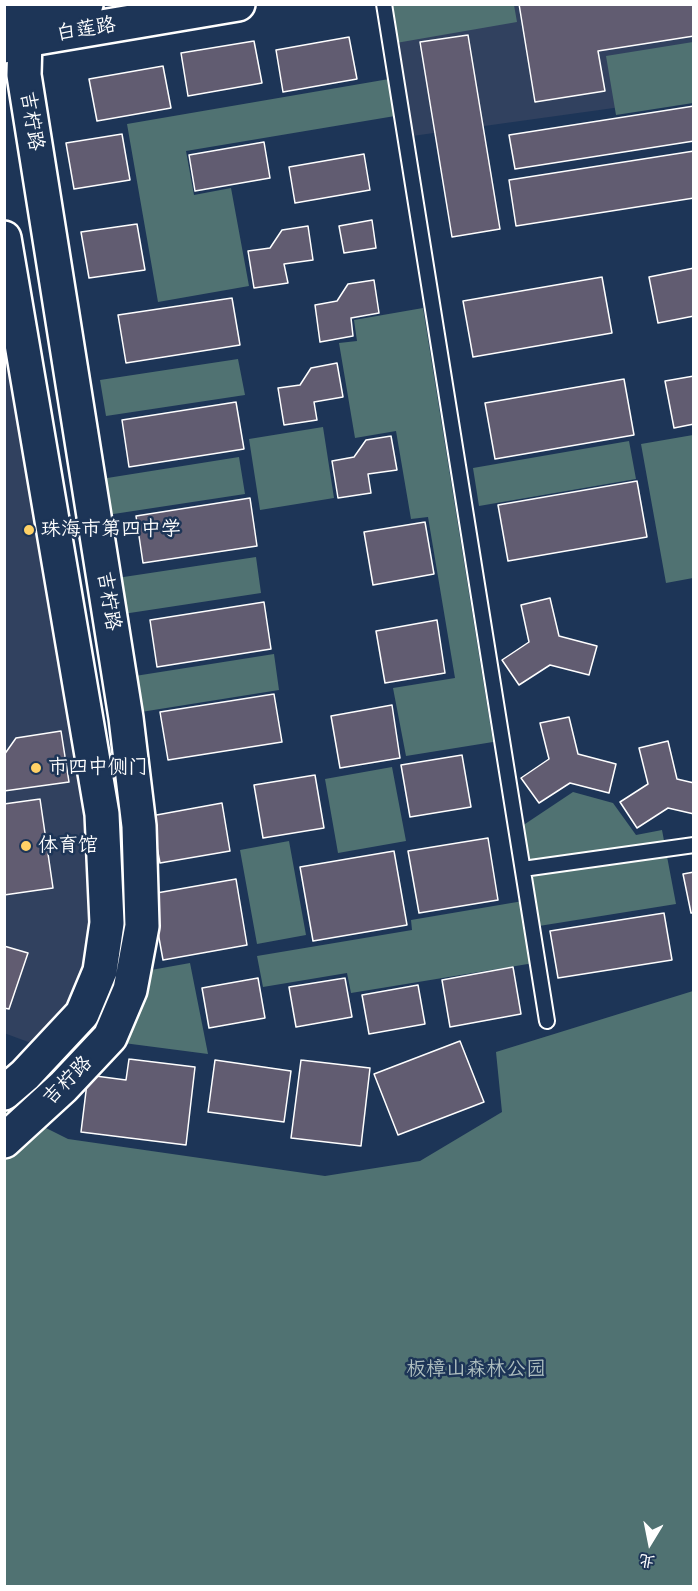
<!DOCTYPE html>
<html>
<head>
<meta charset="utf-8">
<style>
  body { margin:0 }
  #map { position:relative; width:698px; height:1591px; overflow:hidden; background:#1d3557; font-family:Itim,"LXGW WenKai TC",sans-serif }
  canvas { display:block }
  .frame { position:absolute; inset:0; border:6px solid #fff; pointer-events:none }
  .north { position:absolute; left:620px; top:1513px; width:60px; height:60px; -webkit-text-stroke:4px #1d3557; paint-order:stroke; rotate:190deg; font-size:16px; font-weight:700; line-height:24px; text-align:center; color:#fff }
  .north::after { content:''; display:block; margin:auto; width:21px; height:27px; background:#fff; clip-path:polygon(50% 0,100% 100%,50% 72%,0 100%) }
</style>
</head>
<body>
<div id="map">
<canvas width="698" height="1591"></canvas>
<div class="frame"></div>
<div class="north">北</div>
</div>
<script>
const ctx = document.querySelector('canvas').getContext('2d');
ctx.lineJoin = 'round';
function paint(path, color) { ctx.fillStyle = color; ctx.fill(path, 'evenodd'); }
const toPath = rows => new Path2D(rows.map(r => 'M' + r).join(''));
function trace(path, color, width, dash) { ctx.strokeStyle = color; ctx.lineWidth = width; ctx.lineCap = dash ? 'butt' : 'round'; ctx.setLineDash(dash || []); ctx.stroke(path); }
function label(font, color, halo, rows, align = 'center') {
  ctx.font = font + ' Itim,"LXGW WenKai TC",sans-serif'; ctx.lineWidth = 5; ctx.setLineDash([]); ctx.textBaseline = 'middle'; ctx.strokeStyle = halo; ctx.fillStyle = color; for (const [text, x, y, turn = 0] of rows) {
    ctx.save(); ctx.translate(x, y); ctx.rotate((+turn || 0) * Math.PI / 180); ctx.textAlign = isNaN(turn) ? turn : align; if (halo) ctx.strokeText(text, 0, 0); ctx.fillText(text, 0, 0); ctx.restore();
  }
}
paint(toPath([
  [384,5,693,5,693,97,405,137],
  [4,246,102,814,98,971,38,1059,31,1043,4,1033]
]), '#31415f');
paint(toPath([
  [391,5,514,5,517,22,396,43],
  [693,42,693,103,616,115,606,56],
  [389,79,395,116,186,151,194,195,231,188,249,286,158,302,127,124],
  [423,308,493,742,406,756,393,688,455,678,428,517,411,519,396,431,355,438,339,343,357,341,354,320],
  [238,359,245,395,106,416,100,380],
  [323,427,334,498,260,510,249,439],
  [693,435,693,578,666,583,641,444],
  [629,441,636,479,479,506,473,468],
  [239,457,245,494,107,515,101,479],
  [256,557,261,593,123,614,117,578],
  [274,654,279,690,141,712,135,676],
  [392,767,406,841,338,853,325,779],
  [573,792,613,803,636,835,662,830,676,904,539,926,522,826],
  [289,841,306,935,257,944,240,850],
  [523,901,534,963,351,993,347,973,263,987,257,956,412,930,411,920],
  [190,963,208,1054,116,1042,140,972],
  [693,991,693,1586,5,1586,4,1107,68,1139,325,1176,420,1161,502,1112,496,1052]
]), '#507272');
const building = toPath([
  [519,4,694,4,694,36,598,51,605,91,535,102,519,4],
  [468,35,500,229,452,237,420,42,468,35],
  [349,37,357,79,283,92,276,50,349,37],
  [254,41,262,83,188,96,181,53,254,41],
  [163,66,171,108,97,121,89,79,163,66],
  [694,106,694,141,515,169,509,135,694,106],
  [122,134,130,180,74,189,66,143,122,134],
  [264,142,270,178,195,191,189,155,264,142],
  [694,151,694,198,516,226,509,180,694,151],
  [364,154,370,190,295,203,289,167,364,154],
  [372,220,376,248,344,253,339,226,372,220],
  [137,224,145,270,89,278,81,232,137,224],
  [308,226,313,260,284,264,288,283,254,288,248,251,270,248,282,230,308,226],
  [694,268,694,316,658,323,649,277,694,268],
  [602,277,612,333,473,357,463,301,602,277],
  [374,280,379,313,351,318,353,336,320,342,315,305,337,301,348,284,374,280],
  [232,298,240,345,126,363,118,315,232,298],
  [337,363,343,397,314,402,317,420,284,425,278,388,300,385,311,368,337,363],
  [694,376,694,424,674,428,665,381,694,376],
  [624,379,634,435,495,459,485,403,624,379],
  [236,402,244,449,129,467,122,420,236,402],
  [391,436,397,470,368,474,371,493,338,498,332,461,354,457,366,440,391,436],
  [637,481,647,537,508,561,498,505,637,481],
  [250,498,257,546,143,563,136,516,250,498],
  [425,522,434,574,373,585,364,532,425,522],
  [550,598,559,636,597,646,589,675,550,665,519,685,502,660,529,642,521,605,550,598],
  [264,602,271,649,157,667,150,620,264,602],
  [437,620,445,673,385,683,376,631,437,620],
  [274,694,282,742,168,760,160,712,274,694],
  [392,705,400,758,340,768,331,716,392,705],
  [569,717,578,754,616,764,609,793,570,783,539,803,521,778,549,759,540,723,569,717],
  [61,731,69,782,4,791,4,755,16,738,61,731],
  [668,741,677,779,694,783,694,814,668,808,637,828,620,802,648,784,639,748,668,741],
  [462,755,471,807,410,817,401,765,462,755],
  [315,775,324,828,263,838,254,785,315,775],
  [40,799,53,888,4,895,4,804,40,799],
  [222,803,230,851,160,863,151,816,222,803],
  [488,838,498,900,419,913,408,851,488,838],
  [394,851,407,925,313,941,300,867,394,851],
  [694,872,694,913,691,913,683,874,694,872],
  [236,879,247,945,163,960,151,894,236,879],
  [664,913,672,960,558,978,550,931,664,913],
  [4,946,28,953,9,1009,4,1008,4,946],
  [513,967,521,1014,450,1027,442,980,513,967],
  [258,978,265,1018,209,1028,202,988,258,978],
  [345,978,352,1017,296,1027,289,987,345,978],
  [418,985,425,1024,369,1034,362,995,418,985],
  [460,1041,484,1102,398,1135,374,1074,460,1041],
  [129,1059,195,1067,186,1145,81,1132,88,1075,126,1080,129,1059],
  [215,1060,291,1071,284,1122,208,1112,215,1060],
  [301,1060,370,1068,361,1146,291,1138,301,1060]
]);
paint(building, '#615c71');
trace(building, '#fff', 1.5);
const service = toPath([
  [384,4,547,1021],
  [523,869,694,845]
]);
const secondary = toPath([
  [4,19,86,4],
  [4,46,25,40,238,4],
  [4,238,102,814,107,923,100,971,82,1014,25,1075,4,1093],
  [4,1141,63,1087,110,1037,130,990,142,926,139,826,126,718,24,75,25,40]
]);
trace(service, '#fff', 18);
trace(secondary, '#fff', 38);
trace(service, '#1d3557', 14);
trace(secondary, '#1d3557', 33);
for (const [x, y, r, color] of [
  [29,530,6,"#ffd166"],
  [36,768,6,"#ffd166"],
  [26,846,6,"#ffd166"]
]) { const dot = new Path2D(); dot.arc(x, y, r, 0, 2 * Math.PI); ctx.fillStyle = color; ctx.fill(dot); trace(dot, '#1d3557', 2); }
label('20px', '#fff', '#1d3557', [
  ["白莲路",86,30,-9],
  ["吉柠路",31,121,81],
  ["吉柠路",108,601,81],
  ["吉柠路",68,1081,-45]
]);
label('20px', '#fff', '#1d3557', [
  ["珠海市第四中学",41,530],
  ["市四中侧门",48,768],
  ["体育馆",38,846]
], 'left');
label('20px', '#b0c0c0', '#1d3557', [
  ["板樟山森林公园",476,1370]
]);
</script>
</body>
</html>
